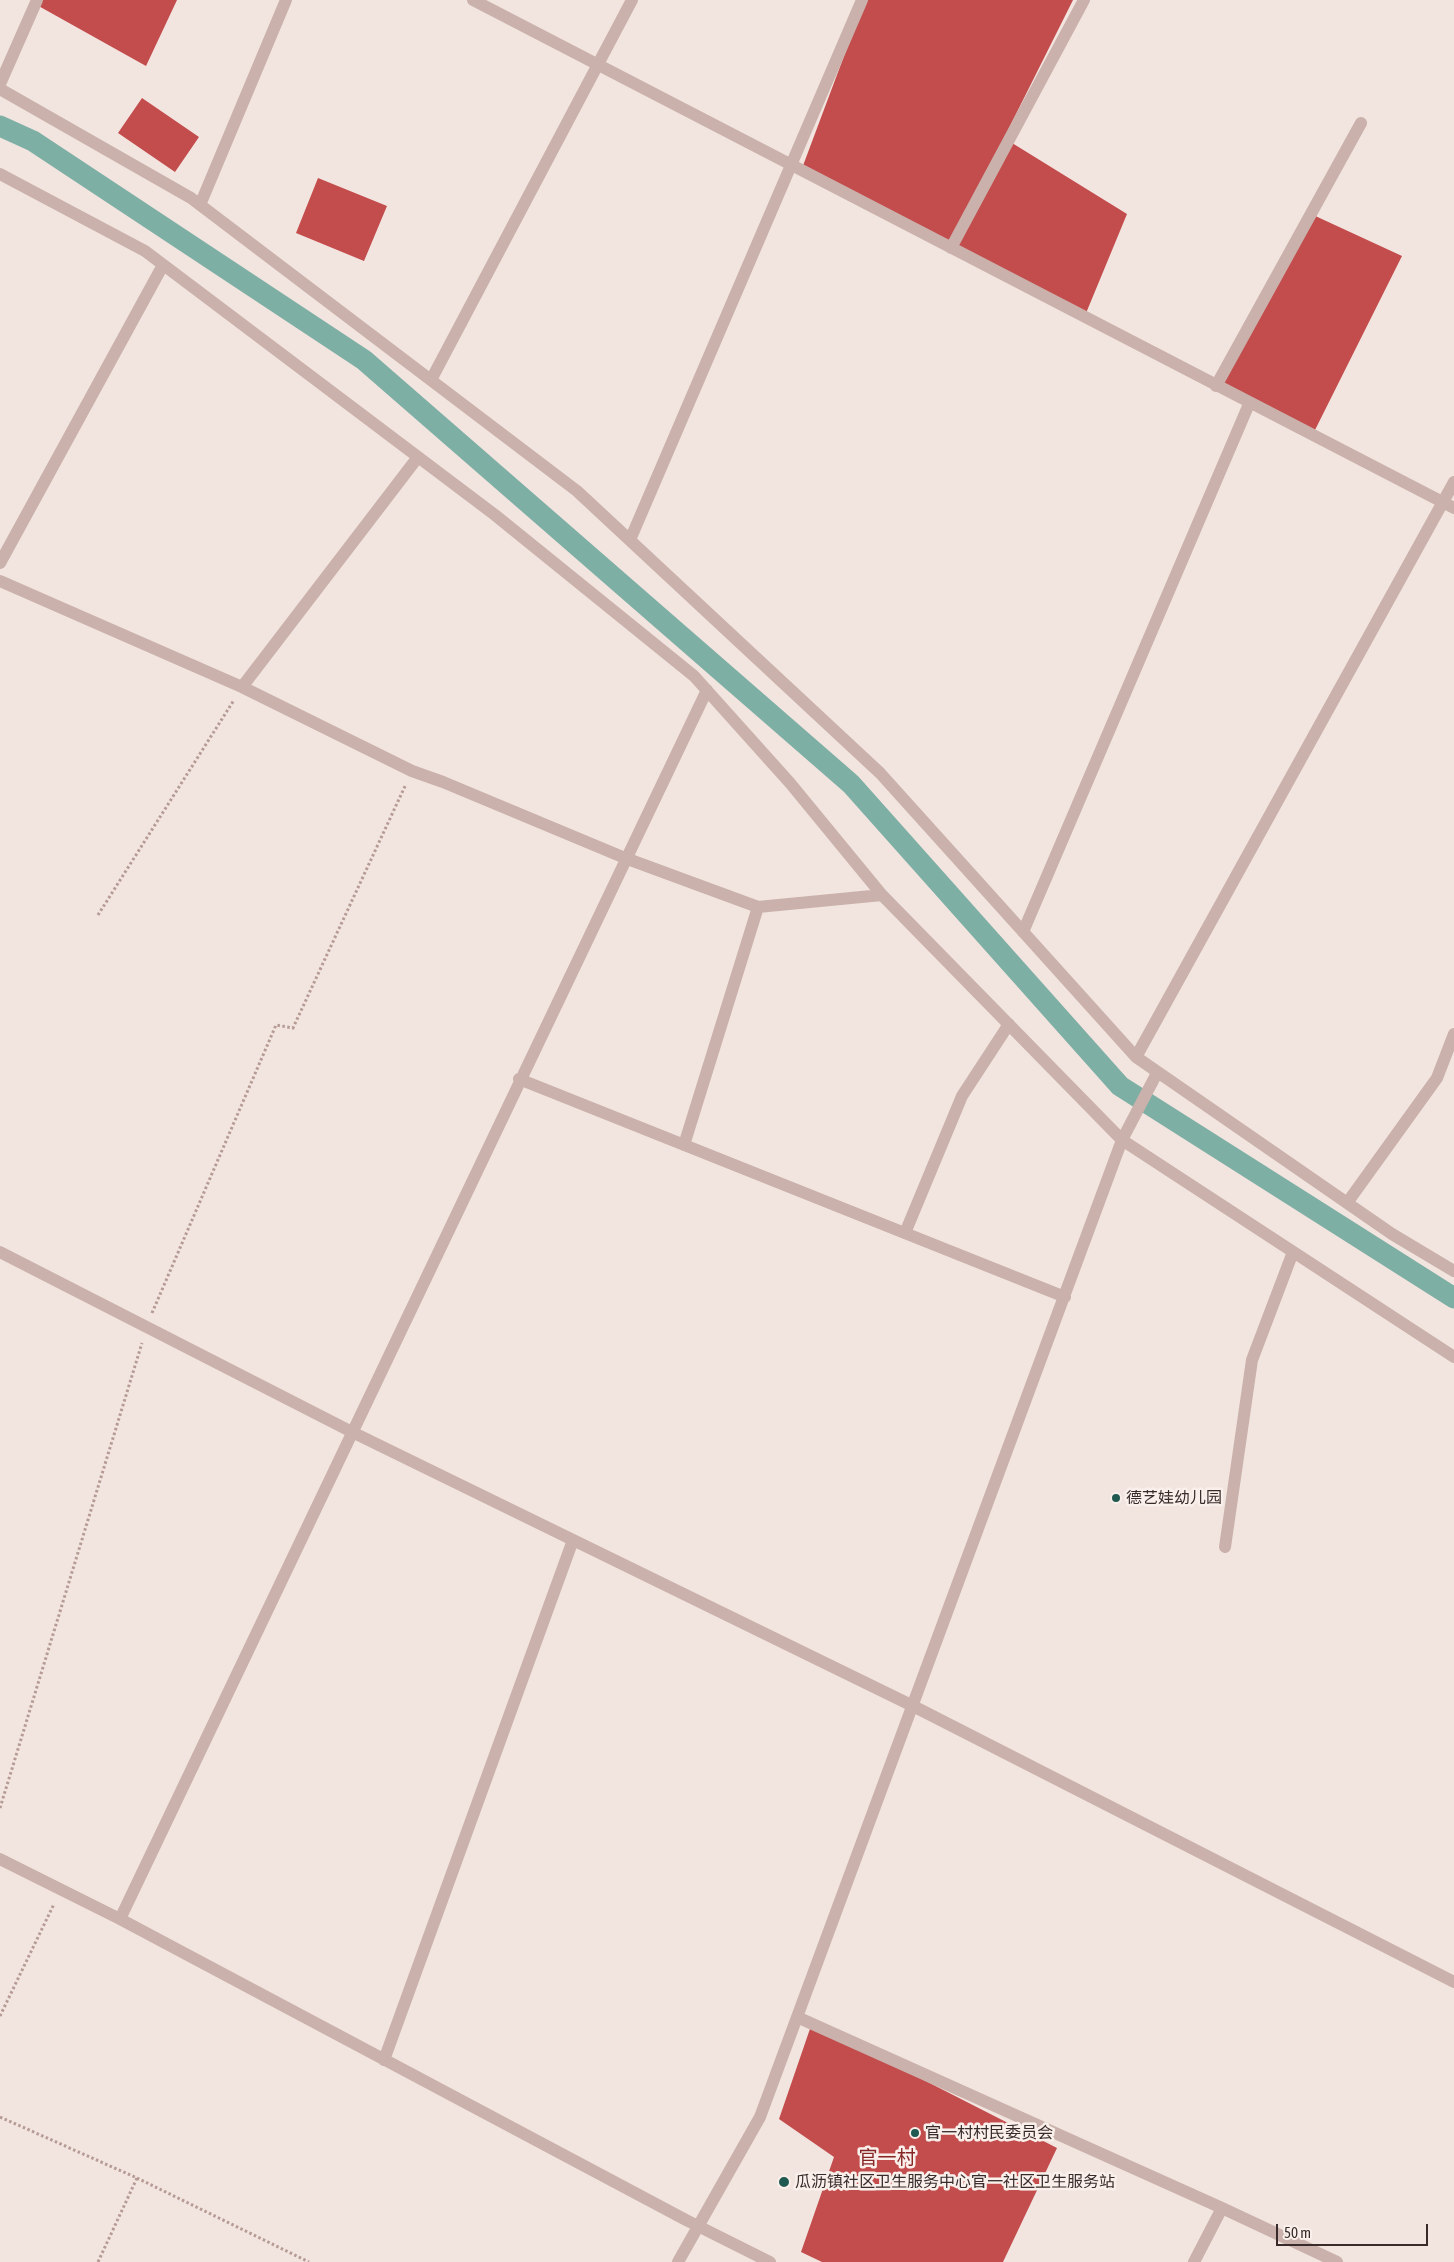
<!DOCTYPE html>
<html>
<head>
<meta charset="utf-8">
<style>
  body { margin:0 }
  #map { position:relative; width:1454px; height:2262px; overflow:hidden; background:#f2e4df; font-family:"Asap Condensed",sans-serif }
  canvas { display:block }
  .scale { position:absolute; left:1276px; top:2224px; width:152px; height:22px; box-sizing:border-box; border:2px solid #382b2a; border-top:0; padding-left:6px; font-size:15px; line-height:18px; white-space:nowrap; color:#382b2a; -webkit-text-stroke:4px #faf0eb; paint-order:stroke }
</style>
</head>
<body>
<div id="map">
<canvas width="1454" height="2262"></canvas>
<div class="scale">50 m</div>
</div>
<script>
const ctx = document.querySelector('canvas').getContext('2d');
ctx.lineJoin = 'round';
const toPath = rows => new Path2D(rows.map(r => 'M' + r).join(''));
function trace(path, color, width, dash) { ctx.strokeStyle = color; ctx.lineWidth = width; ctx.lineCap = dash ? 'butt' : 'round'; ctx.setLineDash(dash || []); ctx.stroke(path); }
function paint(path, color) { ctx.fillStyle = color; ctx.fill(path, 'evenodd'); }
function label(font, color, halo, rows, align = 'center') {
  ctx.font = font + ' "Asap Condensed","Noto Sans SC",sans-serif'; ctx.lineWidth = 5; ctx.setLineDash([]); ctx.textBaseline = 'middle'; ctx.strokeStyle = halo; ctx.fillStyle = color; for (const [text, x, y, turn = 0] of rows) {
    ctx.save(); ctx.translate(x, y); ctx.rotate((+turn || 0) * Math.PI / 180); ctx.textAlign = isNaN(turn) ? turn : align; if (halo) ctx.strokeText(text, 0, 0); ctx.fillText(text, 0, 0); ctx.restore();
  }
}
trace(toPath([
  [0,126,33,141,364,360,851,784,1120,1086,1454,1298]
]), '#7eafa5', 21);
paint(toPath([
  [36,0,177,0,146,66,35,4],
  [865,0,1073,0,1004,138,1127,214,1084,318,801,171],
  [142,98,199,137,175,172,118,133],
  [318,178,387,206,364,261,296,233],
  [1311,214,1402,256,1312,436,1216,386],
  [812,2023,1057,2148,1003,2262,822,2262,801,2252,834,2157,779,2119]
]), '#c34c4d');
trace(toPath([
  [98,915,234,700],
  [152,1313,276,1025,293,1028,406,784],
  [0,1808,142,1343],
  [0,2016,54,1904],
  [0,2117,137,2178,309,2262],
  [98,2262,137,2178]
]), '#b69b95', 3, [2.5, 2.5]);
trace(toPath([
  [473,0,1454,508],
  [0,84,37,0],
  [0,89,191,198,577,491,880,773,1136,1057,1392,1234,1454,1271],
  [0,174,145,251,495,515,694,676,790,783,882,895,1122,1140,1454,1357],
  [200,205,286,0],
  [951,248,1084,0],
  [431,380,632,0],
  [1216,386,1361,123],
  [630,540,862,0],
  [0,563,163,265],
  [0,581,242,687,412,771,443,782,625,858,758,907,882,895],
  [242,687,418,457],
  [1023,932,1249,404],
  [1136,1057,1454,482],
  [519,1079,1065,1297],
  [684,1145,758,907],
  [1347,1203,1437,1078,1454,1034],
  [905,1233,962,1096,1009,1024],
  [0,1252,352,1432,913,1706,1454,1982],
  [1225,1547,1252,1360,1293,1252],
  [0,1859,120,1919,686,2220,770,2262],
  [120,1919,707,690],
  [797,2017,1222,2208,1337,2262],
  [384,2060,573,1540],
  [678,2262,760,2117,1122,1140,1157,1073],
  [1194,2262,1222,2208]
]), '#cab1ab', 12);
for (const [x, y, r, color] of [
  [1116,1498,5,"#20594f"],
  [915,2133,5,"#20594f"],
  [784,2182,6,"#20594f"]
]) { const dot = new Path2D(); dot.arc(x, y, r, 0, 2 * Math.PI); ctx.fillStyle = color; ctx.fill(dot); trace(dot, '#faf0eb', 2); }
label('16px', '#382b2a', '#faf0eb', [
  ["德艺娃幼儿园",1126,1498],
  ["官一村村民委员会",925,2133],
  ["瓜沥镇社区卫生服务中心官一社区卫生服务站",795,2182]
], 'left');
label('19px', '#862526', '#faf0eb', [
  ["官一村",887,2158]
]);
</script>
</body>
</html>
